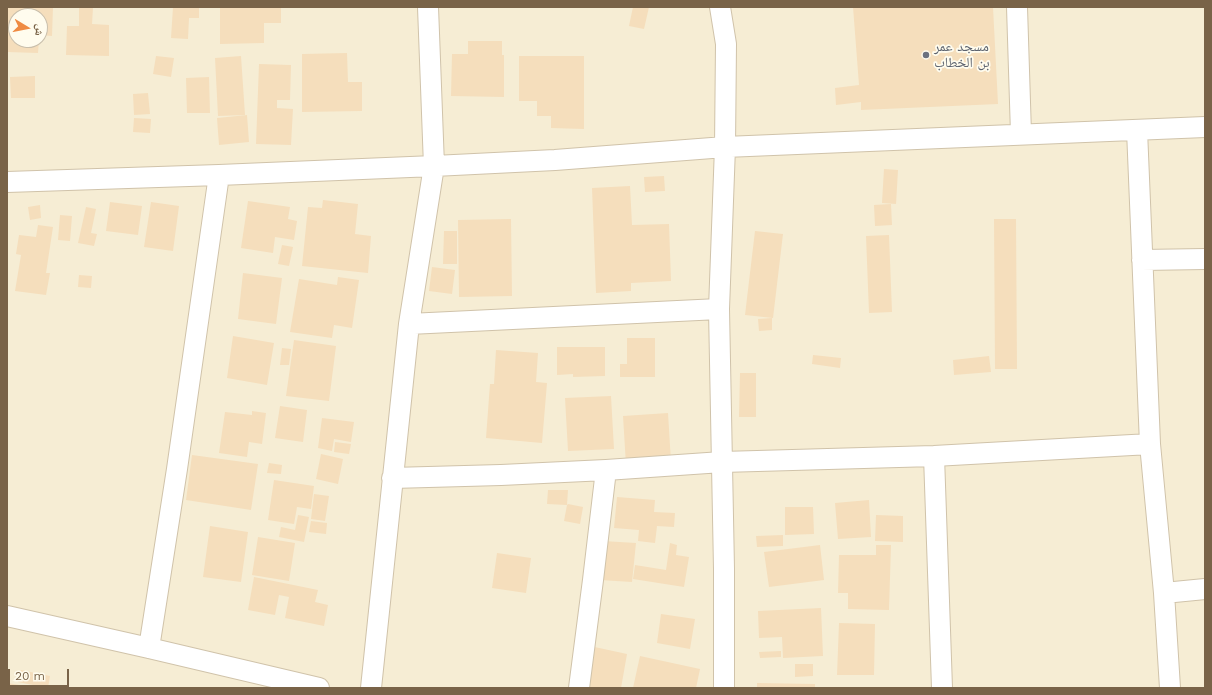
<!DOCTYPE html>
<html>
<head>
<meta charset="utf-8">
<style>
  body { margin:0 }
  #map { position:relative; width:1212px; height:695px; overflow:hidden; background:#fef9e6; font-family:"Work Sans","Noto Naskh Arabic",sans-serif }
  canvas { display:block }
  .frame { position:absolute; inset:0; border:8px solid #796348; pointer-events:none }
  .north { position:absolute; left:8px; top:8px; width:40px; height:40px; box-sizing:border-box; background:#fffcee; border:1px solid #c9bfac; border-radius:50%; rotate:100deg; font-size:11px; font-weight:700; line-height:16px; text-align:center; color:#796348 }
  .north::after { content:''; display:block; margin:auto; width:14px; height:18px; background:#ef8b43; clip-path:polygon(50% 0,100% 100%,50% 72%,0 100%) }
  .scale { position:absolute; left:8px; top:669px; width:61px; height:18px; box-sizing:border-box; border:2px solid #796348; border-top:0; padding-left:5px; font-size:12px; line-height:14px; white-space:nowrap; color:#796348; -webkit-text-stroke:3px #fffcee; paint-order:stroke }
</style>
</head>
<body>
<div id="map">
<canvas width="1212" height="695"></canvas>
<div class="frame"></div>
<div class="north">ش</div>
<div class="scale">20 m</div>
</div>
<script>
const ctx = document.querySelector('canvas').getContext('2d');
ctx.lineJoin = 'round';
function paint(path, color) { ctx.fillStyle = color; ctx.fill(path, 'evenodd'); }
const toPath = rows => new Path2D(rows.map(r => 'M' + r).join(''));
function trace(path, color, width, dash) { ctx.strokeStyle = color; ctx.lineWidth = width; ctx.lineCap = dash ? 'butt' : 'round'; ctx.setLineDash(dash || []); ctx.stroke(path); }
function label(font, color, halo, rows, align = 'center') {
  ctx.font = font + ' "Work Sans","Noto Naskh Arabic",sans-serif'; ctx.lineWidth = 3.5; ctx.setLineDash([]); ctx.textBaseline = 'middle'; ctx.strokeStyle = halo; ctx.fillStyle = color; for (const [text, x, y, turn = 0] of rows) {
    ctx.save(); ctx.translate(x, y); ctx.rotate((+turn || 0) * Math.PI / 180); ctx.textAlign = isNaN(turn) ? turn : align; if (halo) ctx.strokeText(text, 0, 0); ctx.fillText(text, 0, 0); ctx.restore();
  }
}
paint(toPath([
  [7,7,1205,7,1205,688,7,688],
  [16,16,40,16,40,40,16,40]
]), '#f6edd4');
paint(toPath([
  [7,7,53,7,52,36,40,35,40,16,16,16,16,40,39,40,38,53,7,52],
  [79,7,93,7,92,24,109,25,109,56,66,55,67,26,79,26],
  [173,7,199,7,199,18,189,18,188,39,171,38],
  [220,7,281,7,281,23,264,23,264,43,220,44],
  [633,7,649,7,644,29,629,26],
  [853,7,993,7,998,104,861,110,861,102,836,105,835,88,859,85],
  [468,41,502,41,502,55,504,55,504,97,451,96,452,54,468,54],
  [347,53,348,82,362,82,362,111,302,112,302,54],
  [156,56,174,58,171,77,153,74],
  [241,56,245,115,218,116,215,58],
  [519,56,584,56,584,129,551,128,551,116,537,116,537,101,519,101],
  [259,64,291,65,290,100,277,100,277,108,293,109,291,145,256,144],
  [35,76,35,98,11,98,10,77],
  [209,77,210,113,187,113,186,78],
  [148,93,150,114,134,115,133,94],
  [247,115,249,142,219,145,217,118],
  [134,118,151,119,150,133,133,132],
  [884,169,898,170,896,204,882,203],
  [664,176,665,191,645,192,644,177],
  [630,186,632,225,669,224,671,281,631,283,631,291,596,293,592,188],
  [323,200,358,204,355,234,371,236,368,273,302,266,308,207,322,208],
  [248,201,290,207,288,219,297,221,294,240,275,237,273,253,241,248],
  [110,202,142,206,138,235,106,231],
  [151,202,179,206,173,251,144,247],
  [891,204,892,225,875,226,874,205],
  [40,205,41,218,30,220,28,207],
  [86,207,96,209,91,233,97,234,94,246,78,243],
  [60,215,72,216,70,241,58,240],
  [511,219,512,296,459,297,458,220],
  [994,219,1016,219,1017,369,995,369],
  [38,225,53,227,46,273,50,273,46,295,15,291,21,255,16,254,19,235,36,237],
  [444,231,457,231,457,264,443,264],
  [755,231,783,234,773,318,745,315],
  [889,235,892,312,869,313,866,236],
  [282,245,293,247,289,266,278,264],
  [432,267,455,270,452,294,429,291],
  [243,273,282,278,276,324,238,319],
  [79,275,92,276,91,288,78,287],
  [338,277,359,280,352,328,334,325,332,338,290,332,299,279,337,285],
  [772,318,772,330,759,331,758,319],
  [233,336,274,343,267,385,227,378],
  [627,338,655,338,655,377,620,377,620,364,627,364],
  [294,340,336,346,329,401,286,396],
  [557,347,605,347,605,376,573,377,573,374,557,375],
  [282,348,291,349,289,365,280,365],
  [496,350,538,353,536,382,547,383,542,443,486,438,490,384,494,384],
  [813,355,841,358,840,368,812,364],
  [989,356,991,372,954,375,953,360],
  [740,373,756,373,756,417,739,417],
  [611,396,614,449,568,451,565,398],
  [280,406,307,410,303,442,275,438],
  [252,411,266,413,262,444,249,442,247,457,219,453,225,412,252,415],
  [668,413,671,462,626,465,623,416],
  [322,418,354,422,351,442,334,439,332,451,318,448],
  [335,442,351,444,349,454,334,452],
  [321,454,343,459,338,484,316,479],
  [192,455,258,464,251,510,186,500],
  [269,463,282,465,281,474,267,473],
  [274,480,314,486,311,509,297,507,294,524,268,520],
  [548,490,568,490,567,505,568,504,583,507,580,524,564,521,567,505,547,504],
  [314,494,329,496,325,521,311,519],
  [617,497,655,500,654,512,675,513,674,527,657,526,655,543,638,541,639,530,614,528],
  [869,500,871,537,838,539,835,503],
  [785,507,813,507,814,534,785,535],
  [298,515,309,517,304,542,279,537,281,527,295,530],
  [876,515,903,516,903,542,875,541],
  [311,521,327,523,326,534,309,532],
  [210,526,248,532,241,582,203,577],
  [783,535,783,546,757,547,756,536],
  [258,537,295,543,289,581,252,575],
  [603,541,636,543,632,582,600,580],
  [670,543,677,545,676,555,689,557,684,587,633,579,635,565,666,570],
  [820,545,824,580,769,587,764,552],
  [876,545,891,545,889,610,848,609,848,593,838,593,839,555,876,555],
  [497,553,531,558,526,593,492,588],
  [254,577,318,590,315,602,328,605,324,626,285,618,289,597,279,595,275,615,248,610],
  [821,608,823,656,783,658,782,637,759,638,758,611],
  [661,614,695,619,690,649,657,643],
  [839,623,875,624,874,675,837,675],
  [590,646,627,654,621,688,582,688],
  [781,651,781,657,760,658,759,652],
  [640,656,700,669,696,688,633,688],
  [795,664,813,664,813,676,795,677],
  [21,670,50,676,48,688,18,682],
  [7,683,33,687,32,688,7,688],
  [757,683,815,684,815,688,757,688]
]), '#f5debc');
const minor = toPath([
  [720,7,726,44,725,147,719,309,724,569,724,688],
  [1017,7,1021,134],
  [1137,130,1150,444,1164,593,1170,688],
  [7,182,219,175,434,166,555,160,725,147,1205,127],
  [1142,260,1205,259],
  [409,324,719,309],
  [934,456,942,688],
  [392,478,501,475,606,470,722,462,934,456,1150,444],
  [1164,593,1205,589],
  [7,616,149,648,319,688],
  [149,648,177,469,219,175],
  [371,688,409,324,434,166,428,7],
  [579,688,593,580,606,470]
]);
trace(minor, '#d0c3aa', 22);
trace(minor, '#fff', 20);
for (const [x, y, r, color] of [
  [926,55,4,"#6b7280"]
]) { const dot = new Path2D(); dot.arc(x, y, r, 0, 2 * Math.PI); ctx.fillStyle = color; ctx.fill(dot); trace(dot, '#fffcee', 1.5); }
label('14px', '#5b616d', '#fffcee', [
  ["مسجد عمر",934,47],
  ["بن الخطاب",934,63]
], 'left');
</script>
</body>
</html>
